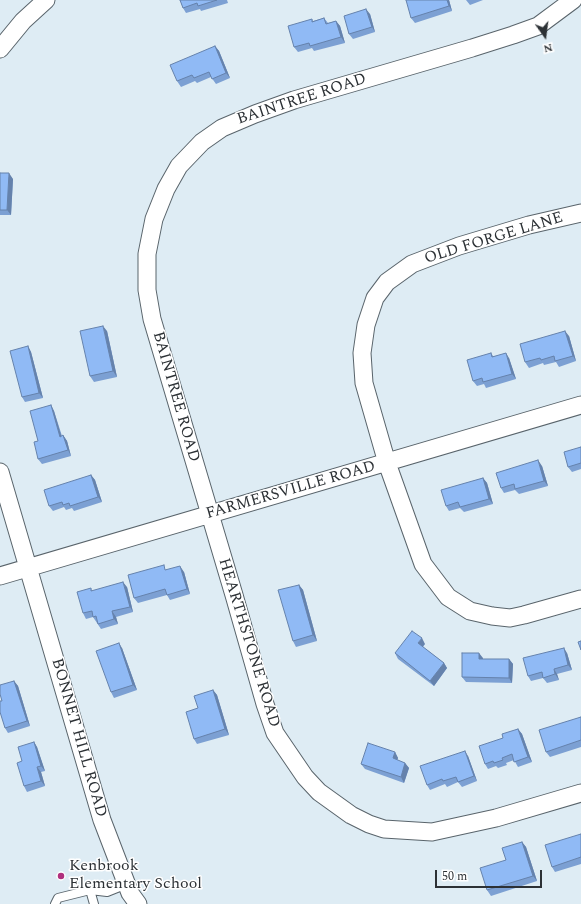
<!DOCTYPE html>
<html>
<head>
<meta charset="utf-8">
<style>
  body { margin:0 }
  #map { position:relative; width:581px; height:904px; overflow:hidden; background:#deecf4; font-family:Spectral,serif }
  canvas { display:block }
  .north { position:absolute; left:525px; top:16px; width:40px; height:40px; -webkit-text-stroke:3px #fff; paint-order:stroke; rotate:166deg; font-size:11px; font-weight:700; line-height:16px; text-align:center; color:#2c3135 }
  .north::after { content:''; display:block; margin:auto; width:14px; height:18px; background:#2c3135; clip-path:polygon(50% 0,100% 100%,50% 72%,0 100%) }
  .scale { position:absolute; left:435px; top:870px; width:107px; height:18px; box-sizing:border-box; border:2px solid #2c3135; border-top:0; padding-left:5px; font-size:12px; line-height:14px; white-space:nowrap; color:#2c3135; -webkit-text-stroke:3px #fff; paint-order:stroke }
</style>
</head>
<body>
<div id="map">
<canvas width="581" height="904"></canvas>
<div class="north">N</div>
<div class="scale">50 m</div>
</div>
<script>
const ctx = document.querySelector('canvas').getContext('2d');
ctx.lineJoin = 'round';
const toPath = rows => new Path2D(rows.map(r => 'M' + r).join(''));
function trace(path, color, width, dash) { ctx.strokeStyle = color; ctx.lineWidth = width; ctx.lineCap = dash ? 'butt' : 'round'; ctx.setLineDash(dash || []); ctx.stroke(path); }
function paint(path, color) { ctx.fillStyle = color; ctx.fill(path, 'evenodd'); }
function label(font, color, halo, rows, align = 'center') {
  ctx.font = font + ' Spectral,serif'; ctx.lineWidth = 3; ctx.setLineDash([]); ctx.textBaseline = 'middle'; ctx.strokeStyle = halo; ctx.fillStyle = color; for (const [text, x, y, turn = 0] of rows) {
    ctx.save(); ctx.translate(x, y); ctx.rotate((+turn || 0) * Math.PI / 180); ctx.textAlign = isNaN(turn) ? turn : align; if (halo) ctx.strokeText(text, 0, 0); ctx.fillText(text, 0, 0); ctx.restore();
  }
}
const service = toPath([
  [90,890,94,904],
  [55,904,58,898,90,890,107,892,127,884]
]);
const minor = toPath([
  [573,0,538,26,513,35,472,48,294,100,255,114,222,128,202,142,179,166,166,189,154,219,147,254,147,290,152,319,234,595,265,704,275,733,305,777,319,792,351,815,369,824,384,829,432,832,496,818,581,793],
  [0,49,23,21,46,0],
  [581,213,529,225,459,246,412,264,387,282,375,298,366,325,362,353,364,383,387,463,423,564,448,597,470,611,492,616,510,618,524,615,581,599],
  [0,472,102,820,130,893,138,904],
  [0,576,581,405]
]);
trace(service, '#59646b', 10);
trace(minor, '#59646b', 19);
trace(service, '#fff', 8);
trace(minor, '#fff', 17);
paint(toPath([
  [180,0,227,0,228,3,201,11,200,9,186,13,183,8],
  [449,0,452,11,415,23,411,18],
  [466,0,483,0,470,5],
  [370,14,375,32,353,39,349,34],
  [324,18,328,23,336,21,340,26,345,43,314,51,312,48,298,52,294,47,312,19,313,21],
  [215,46,219,51,230,78,216,84,211,77,197,83,195,81,181,87,177,81],
  [0,173,13,179,11,215,0,215],
  [107,331,117,377,94,382,90,376],
  [569,336,576,361,559,367,556,362,544,365,543,363,529,368,525,362],
  [28,346,31,352,43,398,25,402,22,397],
  [491,353,493,356,509,358,516,379,486,388,484,384,477,386,473,381],
  [51,405,54,411,62,436,63,435,67,441,71,456,42,464,38,459,38,441],
  [581,447,581,469,572,472,568,467],
  [542,466,548,486,519,494,515,490,504,493,501,488],
  [91,475,95,480,102,502,74,511,72,508,66,510,64,507,53,511,49,506],
  [483,478,487,483,493,504,464,512,460,508,449,511,446,506],
  [167,570,184,572,190,594,170,600,167,595,138,603,134,598],
  [299,585,303,590,317,641,296,647,293,641],
  [127,587,133,612,116,617,118,624,101,629,93,617,86,619,83,613,91,588,92,591],
  [425,644,423,647,444,663,447,668,434,686,398,659,395,653],
  [122,648,137,690,114,698,111,692],
  [567,653,572,670,557,674,559,680,547,683,543,678,531,681,528,676],
  [483,658,483,659,509,659,513,664,512,683,466,682,462,677],
  [14,681,18,686,30,726,8,733,5,728,2,701],
  [213,690,217,695,229,735,197,744,194,739,198,708],
  [581,718,581,747,550,757,546,752],
  [518,729,522,734,532,762,518,767,514,760,506,763,507,765,498,768,496,766,488,769,485,764,503,738],
  [34,742,37,747,45,771,41,772,45,786,27,792,24,786,22,761],
  [395,752,398,758,397,760,405,763,409,768,404,783,365,769,361,764],
  [468,756,477,781,462,787,458,782,447,787,445,784,430,790,427,785],
  [581,834,581,864,555,872,552,867],
  [522,842,526,847,537,881,491,896,487,890,506,860]
]), '#7ca0d3');
paint(toPath([
  [447,0,449,0,452,11,449,6],
  [366,9,370,14,375,32,372,27],
  [336,21,340,26,345,43,341,37],
  [215,46,219,51,230,78,226,73],
  [9,173,13,179,11,215,7,210],
  [103,326,107,331,117,377,113,371],
  [565,331,569,336,576,361,573,356],
  [28,346,31,352,43,398,39,393],
  [506,353,509,358,516,379,512,374],
  [51,405,54,411,63,442,60,437],
  [63,435,67,441,71,456,68,450],
  [538,460,542,466,548,486,544,481],
  [91,475,95,480,102,502,98,497],
  [483,478,487,483,493,504,489,499],
  [180,566,184,572,190,594,187,589],
  [123,582,127,587,133,612,130,607],
  [299,585,303,590,317,641,313,635],
  [112,611,116,617,118,624,114,619],
  [422,638,425,644,421,648,418,643],
  [119,643,122,648,137,690,133,685],
  [564,648,567,653,572,670,568,665],
  [479,653,483,658,483,664,479,659],
  [509,659,513,664,512,683,509,678],
  [444,663,447,668,434,686,430,681],
  [554,669,557,674,559,680,555,674],
  [14,681,18,686,30,726,27,721],
  [213,690,217,695,229,735,225,729],
  [518,729,522,734,532,762,528,757],
  [34,742,37,747,45,771,41,766],
  [465,751,468,756,477,781,474,776],
  [395,752,398,758,396,763,393,758],
  [405,763,409,768,404,783,401,777],
  [37,767,41,772,45,786,41,781],
  [522,842,526,847,537,881,533,876]
]), '#6582ac');
const building = toPath([
  [180,0,217,0,198,6,197,3,183,8,180,0],
  [406,0,447,0,449,6,411,18,406,0],
  [366,9,372,27,349,34,344,16,366,9],
  [324,18,326,24,336,21,341,37,310,46,309,43,294,47,288,26,312,19,312,22,324,18],
  [215,46,226,73,212,79,209,72,194,78,192,75,177,81,170,65,215,46],
  [0,173,9,173,7,210,0,210,0,173],
  [103,326,113,371,90,376,80,331,103,326],
  [565,331,573,356,555,361,554,356,541,360,540,358,525,362,520,344,565,331],
  [28,346,39,393,22,397,10,351,28,346],
  [491,353,492,357,506,353,512,374,483,382,482,378,473,381,467,360,491,353],
  [51,405,60,437,63,435,68,450,38,459,34,442,38,441,30,411,51,405],
  [581,447,581,463,568,467,564,452,581,447],
  [538,460,544,481,515,489,514,484,501,488,496,473,538,460],
  [91,475,98,497,70,506,69,503,63,505,62,502,49,506,44,490,91,475],
  [483,478,489,499,460,507,458,502,446,506,441,490,483,478],
  [164,565,165,570,180,566,187,589,167,595,165,589,134,598,128,575,164,565],
  [123,582,130,607,112,611,114,619,98,624,96,616,93,617,92,611,83,613,77,592,91,588,91,591,123,582],
  [299,585,313,635,293,641,278,590,299,585],
  [412,631,422,638,418,643,444,663,430,681,395,653,412,631],
  [581,641,581,650,578,642,581,641],
  [119,643,133,685,111,692,96,651,119,643],
  [564,648,568,665,554,669,555,674,543,678,542,672,528,676,523,658,564,648],
  [462,653,479,653,479,659,509,659,509,678,462,677,462,653],
  [14,681,27,721,5,728,0,712,0,701,2,701,0,694,0,685,14,681],
  [213,690,225,729,194,739,186,712,198,708,194,696,213,690],
  [581,717,581,740,546,752,539,730,581,717],
  [518,729,528,757,514,762,512,754,502,758,503,760,494,763,493,761,485,764,479,746,503,738,502,734,518,729],
  [34,742,41,766,37,767,41,781,24,786,17,763,22,761,18,747,34,742],
  [368,743,395,752,393,758,405,763,401,777,361,764,368,743],
  [465,751,474,776,458,782,456,777,443,781,442,779,427,785,420,766,465,751],
  [581,834,581,857,552,867,545,845,581,834],
  [522,842,533,876,487,890,480,868,506,860,502,848,522,842]
]);
paint(building, '#90baf5');
trace(building, '#6582ac', 1);
for (const [x, y, r, color] of [
  [61,876,4,"#b0307d"]
]) { const dot = new Path2D(); dot.arc(x, y, r, 0, 2 * Math.PI); ctx.fillStyle = color; ctx.fill(dot); trace(dot, '#fff', 1.5); }
label('16px', '#2c3135', '#fff', [
  ["BAINTREE ROAD",302,100,-18],
  ["OLD FORGE LANE",494,239,-17],
  ["BAINTREE ROAD",175,397,74],
  ["FARMERSVILLE ROAD",291,491,-16],
  ["HEARTHSTONE ROAD",248,643,73],
  ["BONNET HILL ROAD",78,738,74]
]);
label('16px', '#2c3135', '#fff', [
  ["Kenbrook",69,867],
  ["Elementary School",69,885]
], 'left');
</script>
</body>
</html>
